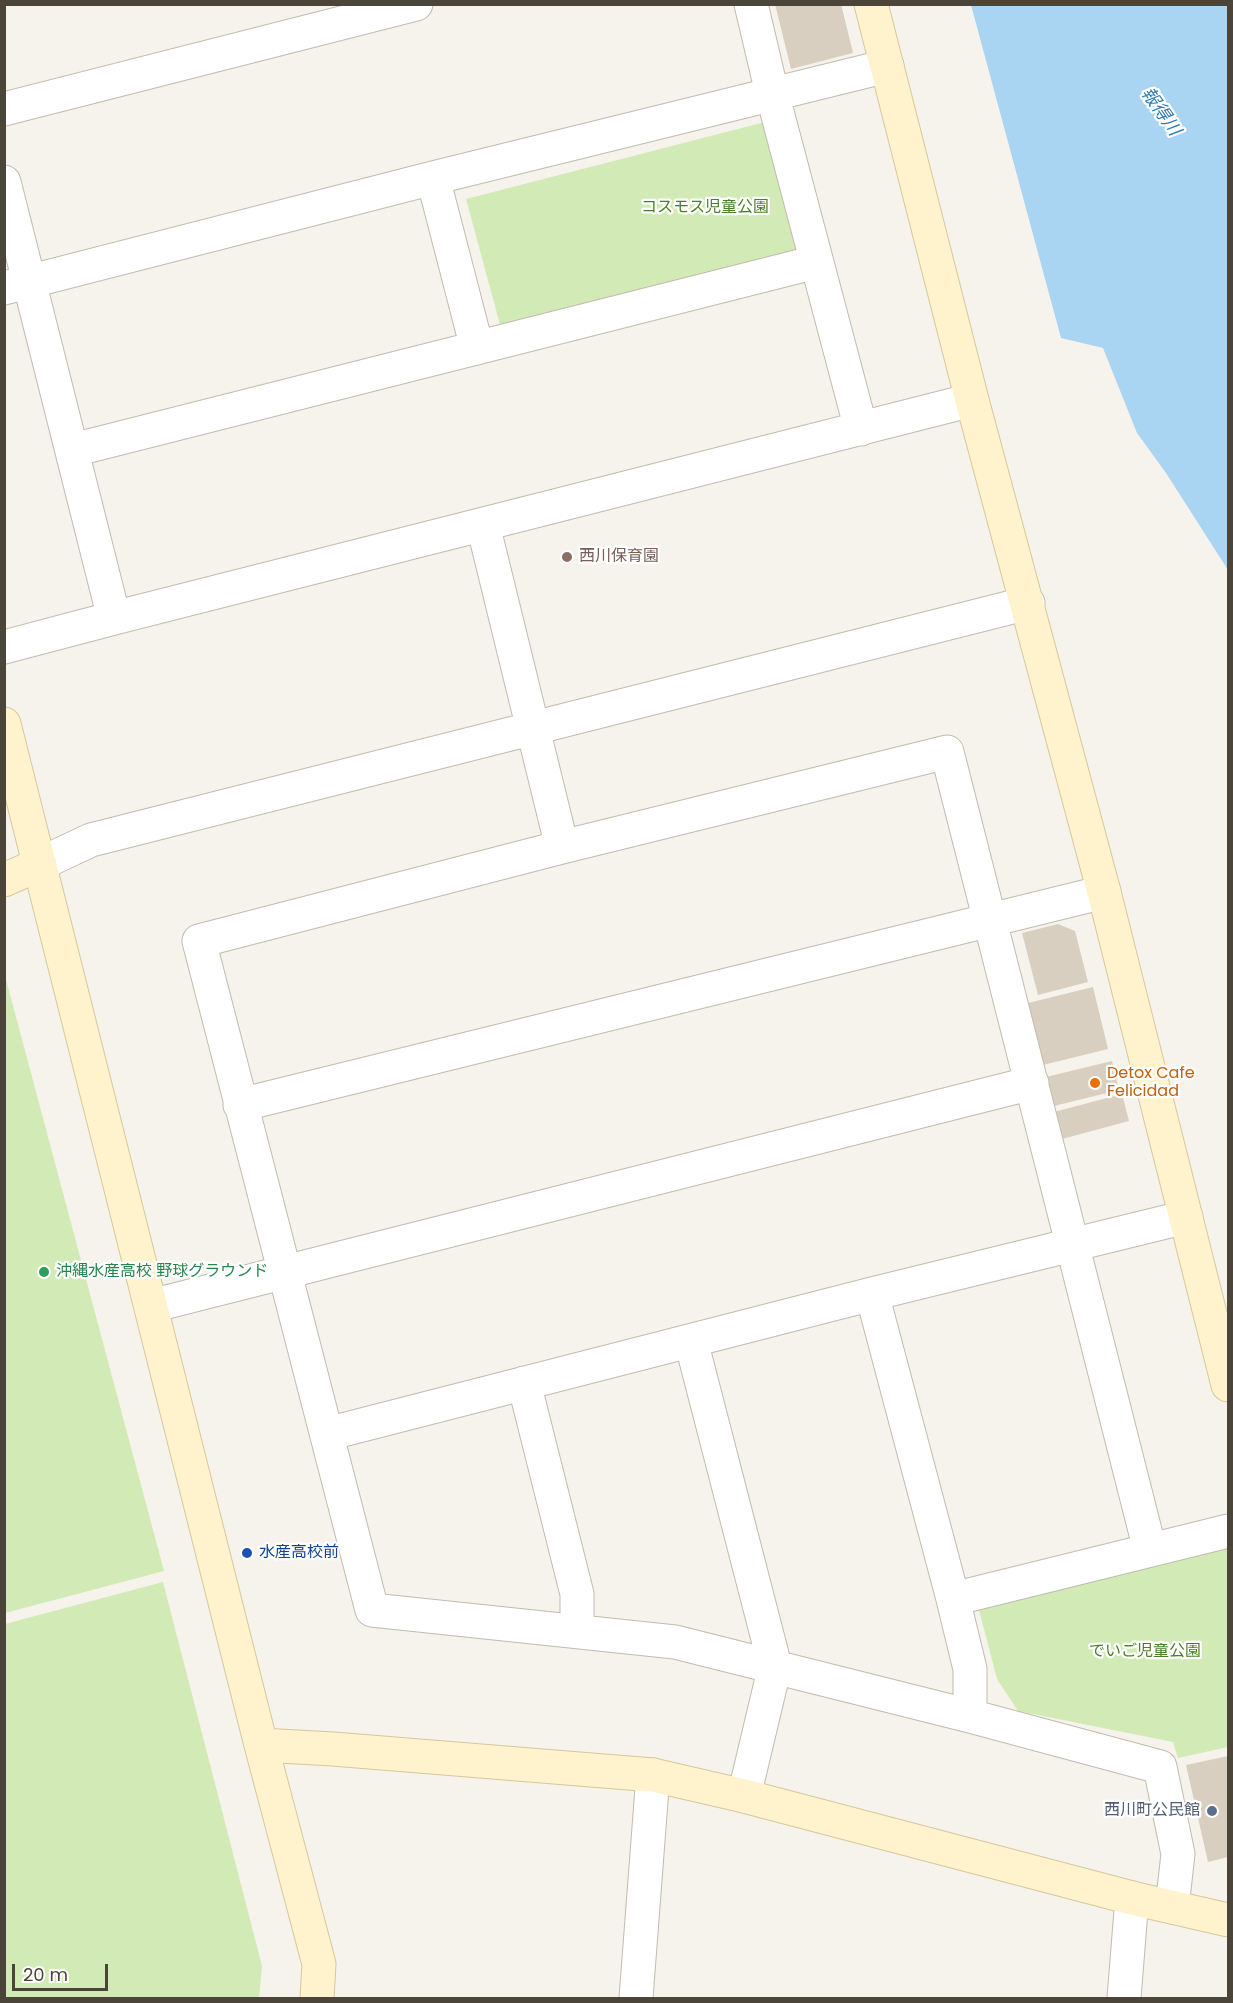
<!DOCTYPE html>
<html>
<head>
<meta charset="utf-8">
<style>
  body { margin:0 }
  #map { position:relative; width:1233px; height:2003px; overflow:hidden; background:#f6f3ec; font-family:Poppins,sans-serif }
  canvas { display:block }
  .frame { position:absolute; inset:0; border:6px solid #4b4439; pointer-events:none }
  .scale { position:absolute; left:12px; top:1964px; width:96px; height:27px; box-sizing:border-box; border:3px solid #4b4439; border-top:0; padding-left:8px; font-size:18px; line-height:21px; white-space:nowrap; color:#4b4439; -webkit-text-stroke:4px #fff; paint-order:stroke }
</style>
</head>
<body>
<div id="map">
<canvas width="1233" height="2003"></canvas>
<div class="frame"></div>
<div class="scale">20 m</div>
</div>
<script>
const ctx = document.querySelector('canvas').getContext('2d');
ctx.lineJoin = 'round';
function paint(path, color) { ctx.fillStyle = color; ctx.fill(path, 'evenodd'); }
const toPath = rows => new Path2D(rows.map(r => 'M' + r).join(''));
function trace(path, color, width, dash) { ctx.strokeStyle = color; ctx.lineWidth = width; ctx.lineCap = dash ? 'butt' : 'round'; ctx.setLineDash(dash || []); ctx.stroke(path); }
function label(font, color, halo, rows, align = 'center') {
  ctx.font = font + ' Poppins,"Noto Sans JP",sans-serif'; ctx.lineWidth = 4.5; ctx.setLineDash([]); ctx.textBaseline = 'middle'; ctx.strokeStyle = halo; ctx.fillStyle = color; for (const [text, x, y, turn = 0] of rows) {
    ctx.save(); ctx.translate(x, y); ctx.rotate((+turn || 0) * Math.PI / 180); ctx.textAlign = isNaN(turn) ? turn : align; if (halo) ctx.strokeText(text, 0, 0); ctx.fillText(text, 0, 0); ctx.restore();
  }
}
paint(toPath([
  [765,122,801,254,502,332,466,199],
  [4,972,164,1571,5,1613,4,1613],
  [1228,1548,1228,1747,1178,1758,1173,1742,1018,1711,997,1679,978,1606],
  [163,1582,262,1966,259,1998,5,1998,5,1624]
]), '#d2eab5');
paint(toPath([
  [971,5,1228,5,1228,570,1166,473,1137,433,1103,348,1061,338]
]), '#a9d4f2');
paint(toPath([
  [775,4,841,4,853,53,791,69],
  [1058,924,1075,931,1088,982,1038,995,1022,933],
  [1093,987,1108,1049,1043,1065,1028,1003],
  [1112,1061,1119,1090,1054,1106,1046,1077],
  [1122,1094,1129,1121,1062,1139,1054,1112],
  [1228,1756,1228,1857,1208,1862,1186,1765]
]), '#d8cfc1');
const street = toPath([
  [751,4,772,93,861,429],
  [4,109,416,4],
  [433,178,477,348],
  [4,182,114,618],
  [4,288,433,178,887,66],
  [73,450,816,262],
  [483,525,562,847],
  [4,647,114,618,972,400],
  [40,864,91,840,1028,603],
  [240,1105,1104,892],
  [872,1294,953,1599,970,1669,970,1716],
  [151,1306,1032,1083],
  [691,1341,775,1666,744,1796],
  [524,1383,577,1594,577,1630],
  [327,1434,872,1294,1186,1217],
  [1150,1550,947,752,562,847,199,941,372,1610,675,1642,970,1716,1160,1767,1178,1854,1172,1907],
  [953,1599,1228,1531],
  [636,1998,653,1775],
  [1124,1998,1132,1898]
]);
const secondary = toPath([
  [871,4,972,400,1104,892,1228,1385],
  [4,724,261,1745,319,1964,317,1998],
  [4,880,40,864],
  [261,1745,333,1749,653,1775,744,1796,1132,1898,1228,1920]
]);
trace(street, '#c2bbae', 35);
trace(secondary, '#d6c79b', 35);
trace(street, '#fff', 33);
trace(secondary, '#fff3cd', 33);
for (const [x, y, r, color] of [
  [567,557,6,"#8d6e63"],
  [1095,1083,6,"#e8710a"],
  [44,1272,6,"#2e9e5b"],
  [247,1553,6,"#1a4fb4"],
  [1212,1811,6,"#5c6f8a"]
]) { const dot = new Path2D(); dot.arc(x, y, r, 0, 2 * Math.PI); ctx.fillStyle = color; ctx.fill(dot); trace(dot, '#fff', 2); }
label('16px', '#4a7f2a', '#fff', [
  ["コスモス児童公園",705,208],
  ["でいご児童公園",1145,1652]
]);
label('16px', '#785e54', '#fff', [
  ["西川保育園",579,557]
], 'left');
label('16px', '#c56008', '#fff', [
  ["Detox Cafe",1107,1074],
  ["Felicidad",1107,1092]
], 'left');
label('16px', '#27864d', '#fff', [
  ["沖縄水産高校 野球グラウンド",56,1272]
], 'left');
label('16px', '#164399', '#fff', [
  ["水産高校前",259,1553]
], 'left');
label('16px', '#4e5e75', '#fff', [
  ["西川町公民館",1200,1811]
], 'right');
label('italic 18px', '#2e7ab2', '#fff', [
  ["報得川",1160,112,55]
]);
</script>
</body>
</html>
